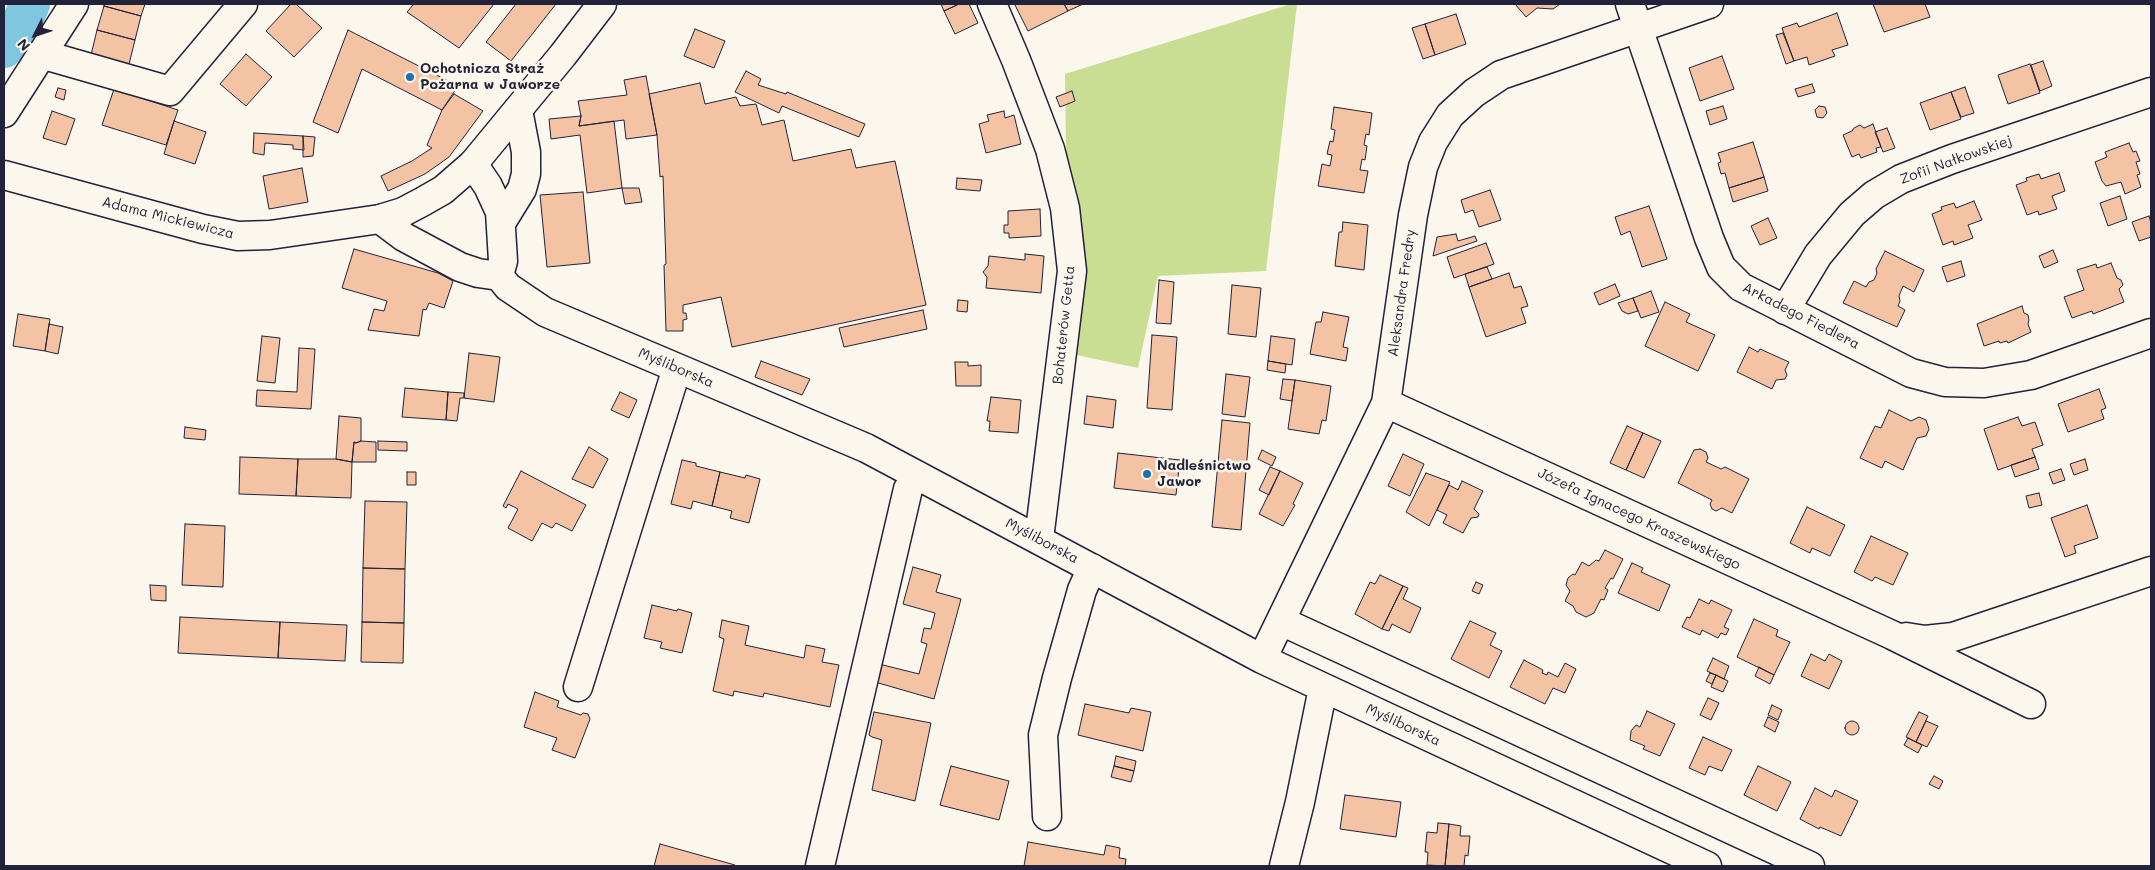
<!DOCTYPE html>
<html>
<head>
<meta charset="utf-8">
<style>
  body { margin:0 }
  #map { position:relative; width:2155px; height:870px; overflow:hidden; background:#fbf7ec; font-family:Mali,sans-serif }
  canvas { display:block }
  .frame { position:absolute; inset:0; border:5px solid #22223b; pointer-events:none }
  .north { position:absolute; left:10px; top:10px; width:50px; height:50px; -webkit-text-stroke:4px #fbf7ec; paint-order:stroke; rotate:229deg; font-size:14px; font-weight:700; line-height:20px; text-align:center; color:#22223b }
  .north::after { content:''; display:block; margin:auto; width:18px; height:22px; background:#22223b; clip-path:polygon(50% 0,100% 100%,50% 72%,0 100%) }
</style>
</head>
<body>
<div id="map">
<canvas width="2155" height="870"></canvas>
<div class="frame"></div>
<div class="north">N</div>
</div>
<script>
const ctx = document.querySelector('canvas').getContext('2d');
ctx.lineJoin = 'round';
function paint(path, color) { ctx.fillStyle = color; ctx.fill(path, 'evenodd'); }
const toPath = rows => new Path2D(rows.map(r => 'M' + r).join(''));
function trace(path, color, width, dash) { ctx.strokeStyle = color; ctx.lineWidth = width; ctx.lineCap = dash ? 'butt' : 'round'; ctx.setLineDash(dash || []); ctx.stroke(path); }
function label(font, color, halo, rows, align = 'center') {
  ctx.font = font + ' Mali,sans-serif'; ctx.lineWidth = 5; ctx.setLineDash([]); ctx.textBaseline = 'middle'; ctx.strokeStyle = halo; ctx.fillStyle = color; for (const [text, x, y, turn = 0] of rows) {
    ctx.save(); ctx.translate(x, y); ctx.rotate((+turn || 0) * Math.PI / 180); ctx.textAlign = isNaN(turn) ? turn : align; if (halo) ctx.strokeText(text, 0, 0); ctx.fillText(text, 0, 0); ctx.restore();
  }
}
paint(toPath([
  [1291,4,1297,4,1266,271,1158,276,1138,368,1062,352,1068,301,1065,74]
]), '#c9de93');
trace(toPath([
  [4,48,21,24,30,4]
]), '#7ec7de', 40);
const building = toPath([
  [104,4,145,4,141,16,104,6,104,4],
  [291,4,296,4,322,28,294,57,266,31,291,4],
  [414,4,494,4,459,48,407,12,414,4],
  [516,4,556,4,511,61,486,42,516,4],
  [941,4,959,4,944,11,941,4],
  [959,4,969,4,978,23,955,34,944,11,959,4],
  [1018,4,1064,4,1068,11,1028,31,1015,5,1018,4],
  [1064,4,1083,4,1068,11,1064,4],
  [1515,4,1560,4,1553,9,1537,8,1526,17,1515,4],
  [1873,4,1925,4,1930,17,1884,32,1873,4],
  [104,6,141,16,135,40,97,30,104,6],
  [1837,13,1848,45,1832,50,1835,56,1809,65,1807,57,1794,61,1782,28,1797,23,1799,27,1837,13],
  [1456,14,1466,44,1435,55,1425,24,1456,14],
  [1425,24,1435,55,1423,59,1412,28,1425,24],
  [695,29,725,41,714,68,684,56,695,29],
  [97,30,135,40,129,64,91,55,97,30],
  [348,30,458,86,442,110,362,69,338,133,313,122,348,30],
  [1783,33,1794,61,1786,64,1776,35,1783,33],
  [246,54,272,77,246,106,220,84,246,54],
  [1722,56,1734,89,1700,101,1689,68,1722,56],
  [2043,61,2052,86,2040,91,2031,65,2043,61],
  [2030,64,2040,93,2008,104,1998,75,2030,64],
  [746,71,761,79,758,85,786,94,787,92,865,124,859,137,782,106,779,113,735,92,746,71],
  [646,76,657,135,626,139,624,120,579,126,581,116,578,101,627,95,624,80,646,76],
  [700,83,705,104,736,97,740,106,756,104,762,125,784,120,793,161,851,149,856,168,895,161,926,305,732,347,721,297,683,305,683,313,686,313,687,319,683,320,683,331,666,331,664,265,666,264,663,176,660,177,657,135,649,94,700,83],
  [1812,84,1815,92,1798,97,1795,89,1812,84],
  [1965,87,1974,113,1961,117,1951,92,1965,87],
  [58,88,66,90,64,100,55,97,58,88],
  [114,89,178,110,166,145,102,125,114,89],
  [1072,91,1075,101,1060,107,1056,97,1072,91],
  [1951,92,1961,119,1930,130,1920,103,1951,92],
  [454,94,483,111,449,157,425,174,388,191,381,176,412,161,432,148,427,145,442,110,454,94],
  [1723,106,1727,119,1710,125,1706,111,1723,106],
  [1819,106,1825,107,1827,113,1823,118,1817,117,1815,110,1819,106],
  [1334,107,1372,113,1369,135,1366,134,1364,145,1367,146,1365,160,1362,159,1360,170,1368,171,1364,193,1318,186,1322,164,1330,166,1332,155,1327,154,1330,141,1333,142,1335,130,1331,129,1334,107],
  [52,111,75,119,66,145,43,138,52,111],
  [1004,111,1005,118,1014,115,1021,144,986,153,979,124,989,121,987,115,1004,111],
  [581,116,579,126,614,121,622,188,587,193,580,135,551,139,549,119,581,116],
  [174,121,206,132,195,164,164,154,174,121],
  [1873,124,1881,147,1876,148,1877,152,1861,158,1859,154,1852,157,1843,135,1852,131,1854,128,1860,125,1864,128,1873,124],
  [1887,128,1895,148,1883,152,1875,132,1887,128],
  [254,133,303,136,304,150,293,149,293,145,265,143,264,155,253,153,254,133],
  [303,136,315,137,313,156,303,157,303,136],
  [1753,142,1764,177,1729,188,1725,173,1721,174,1718,163,1721,162,1718,153,1753,142],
  [2129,143,2133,152,2136,151,2140,161,2136,162,2140,174,2137,175,2141,187,2125,194,2121,182,2106,186,2102,181,2095,162,2107,157,2105,152,2129,143],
  [302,168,308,202,269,209,263,176,302,168],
  [2059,173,2065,191,2052,196,2057,209,2039,215,2038,211,2027,215,2016,185,2027,181,2026,178,2039,174,2041,179,2059,173],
  [1764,177,1768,191,1733,202,1729,188,1764,177],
  [957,178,982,180,980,191,956,189,957,178],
  [622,188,639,188,642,202,625,204,622,188],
  [1490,190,1501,220,1479,227,1473,210,1465,213,1461,200,1490,190],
  [583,192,590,263,547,267,540,195,583,192],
  [2120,196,2127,219,2108,226,2100,203,2120,196],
  [1974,201,1982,220,1968,225,1973,238,1954,245,1953,241,1943,245,1932,214,1942,210,1941,207,1954,203,1956,208,1974,201],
  [1649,206,1667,259,1642,267,1630,231,1621,235,1615,217,1649,206],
  [1040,209,1041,236,1009,238,1009,233,1004,233,1004,225,1008,225,1008,211,1040,209],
  [2149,216,2151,223,2151,237,2139,241,2132,222,2149,216],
  [1768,218,1777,238,1760,245,1751,226,1768,218],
  [1343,222,1368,225,1364,270,1335,266,1339,232,1342,232,1343,222],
  [1456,234,1458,241,1475,236,1477,241,1433,256,1437,237,1456,234],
  [1486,243,1494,264,1454,278,1447,257,1486,243],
  [354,249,438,273,453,281,444,308,429,303,426,310,423,309,419,336,368,330,374,309,384,311,387,301,342,288,354,249],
  [2053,250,2058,262,2044,268,2039,256,2053,250],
  [1885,251,1924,270,1914,292,1903,286,1899,296,1900,301,1898,306,1905,310,1897,327,1843,303,1854,281,1866,287,1869,282,1874,280,1877,273,1876,269,1885,251],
  [1025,254,1044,256,1041,293,986,288,987,277,983,272,988,266,989,256,1025,260,1025,254],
  [1961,261,1965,276,1947,282,1942,267,1961,261],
  [2111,263,2117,278,2121,280,2123,285,2119,289,2124,302,2093,314,2092,311,2072,318,2064,297,2084,290,2077,270,2096,264,2097,268,2111,263],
  [1487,267,1492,279,1469,287,1465,274,1487,267],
  [1509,273,1514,288,1521,286,1528,306,1521,308,1526,323,1486,337,1469,287,1509,273],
  [1159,280,1174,282,1171,324,1156,323,1159,280],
  [1615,284,1620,296,1599,305,1594,293,1615,284],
  [1232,285,1261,288,1256,337,1228,334,1232,285],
  [1651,291,1659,312,1641,318,1633,298,1651,291],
  [1633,298,1638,311,1628,314,1622,311,1618,303,1633,298],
  [958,300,968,301,967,312,957,311,958,300],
  [1665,302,1690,314,1686,322,1715,335,1698,371,1645,346,1665,302],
  [2022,306,2024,313,2028,315,2029,320,2028,324,2031,332,2008,343,2007,341,2000,343,1999,341,1984,346,1977,324,2022,306],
  [923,310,927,329,844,347,839,328,923,310],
  [1323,312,1349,317,1343,347,1348,348,1346,361,1310,354,1316,322,1321,322,1323,312],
  [18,314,50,319,45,351,13,346,18,314],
  [49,324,63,327,58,354,45,351,49,324],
  [1152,335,1177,337,1172,410,1147,408,1152,335],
  [262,336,280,338,275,383,257,381,262,336],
  [1271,336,1295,339,1292,365,1268,361,1271,336],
  [1749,347,1758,352,1760,349,1789,362,1785,370,1787,375,1785,379,1776,380,1772,389,1737,372,1749,347],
  [299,348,315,349,311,409,256,406,257,390,297,392,299,348],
  [469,353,500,357,494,402,464,398,469,353],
  [761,361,810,379,802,395,755,377,761,361],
  [1268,361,1286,364,1285,373,1267,370,1268,361],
  [955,362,968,362,968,366,981,365,981,386,956,386,955,362],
  [1226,374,1250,377,1245,417,1222,414,1226,374],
  [1283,379,1295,380,1292,401,1280,399,1283,379],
  [1295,380,1331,386,1326,421,1322,420,1319,434,1288,429,1295,380],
  [405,388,448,392,446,420,402,417,405,388],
  [2099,389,2106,408,2101,410,2104,419,2068,432,2058,404,2099,389],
  [448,392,464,393,464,398,460,398,457,421,446,420,448,392],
  [620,392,637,400,629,418,611,410,620,392],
  [1087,396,1116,400,1113,428,1084,424,1087,396],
  [991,397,1021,400,1018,433,989,431,990,421,987,421,991,397],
  [1889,410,1911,421,1919,417,1926,420,1929,429,1926,436,1917,438,1903,470,1885,461,1882,468,1860,458,1875,426,1881,428,1889,410],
  [339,416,361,418,361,441,356,443,354,442,352,462,336,459,339,416],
  [2018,417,2022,426,2035,422,2043,445,2032,449,2035,457,1998,470,1984,429,2018,417],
  [1222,420,1250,423,1241,530,1212,527,1222,420],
  [1627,426,1643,433,1626,470,1610,463,1627,426],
  [185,427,206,430,205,440,184,438,185,427],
  [1643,433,1661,441,1644,478,1626,470,1643,433],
  [361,441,376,442,376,462,352,462,354,442,356,443,361,441],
  [378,441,407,442,407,451,378,450,378,441],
  [589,447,608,459,593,488,572,479,589,447],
  [1700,449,1706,452,1708,458,1706,462,1721,469,1725,467,1749,479,1732,513,1722,508,1716,511,1712,509,1710,504,1712,500,1678,483,1694,450,1700,449],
  [1262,450,1276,457,1272,466,1258,459,1262,450],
  [1118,453,1180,460,1176,495,1114,488,1118,453],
  [1403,454,1424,464,1410,496,1388,486,1403,454],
  [240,457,298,459,296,496,239,494,240,457],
  [2035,457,2039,469,2015,477,2011,465,2035,457],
  [298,459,336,459,352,462,351,498,296,496,298,459],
  [2085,459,2088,470,2074,475,2070,464,2085,459],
  [682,460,696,463,696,466,720,472,712,506,693,501,691,509,671,504,682,460],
  [1270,467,1280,471,1269,495,1259,490,1270,467],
  [2061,469,2065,480,2053,484,2049,473,2061,469],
  [521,471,586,505,572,531,556,523,552,528,542,523,532,541,508,528,518,509,508,504,506,508,503,506,521,471],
  [1280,471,1303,483,1293,504,1295,505,1283,526,1259,514,1280,471],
  [407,472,416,472,416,485,407,485,407,472],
  [720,472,745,478,746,475,760,479,749,523,730,518,732,511,712,506,720,472],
  [1426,473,1450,482,1429,526,1406,512,1426,473],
  [1462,481,1483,491,1474,509,1479,514,1478,517,1471,518,1463,533,1443,523,1447,515,1437,510,1449,485,1458,490,1462,481],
  [2039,493,2042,505,2029,508,2026,496,2039,493],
  [365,501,407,502,405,569,363,568,365,501],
  [2087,505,2098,538,2074,546,2076,553,2065,557,2051,518,2087,505],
  [1807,507,1845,525,1830,556,1812,548,1810,553,1790,543,1807,507],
  [185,524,225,526,223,587,182,585,185,524],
  [1871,536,1908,553,1893,585,1875,577,1872,581,1854,572,1871,536],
  [1605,550,1623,559,1613,579,1611,578,1605,588,1608,590,1604,600,1601,599,1594,613,1586,617,1576,612,1573,606,1565,601,1570,591,1566,585,1568,578,1573,574,1575,575,1582,562,1589,566,1596,560,1599,561,1605,550],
  [1632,563,1643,568,1641,572,1670,585,1659,611,1618,593,1632,563],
  [913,567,941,575,936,592,961,599,934,699,875,682,879,664,919,674,927,644,921,642,924,628,931,629,935,613,903,604,913,567],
  [363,568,405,569,404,623,362,622,363,568],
  [1380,575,1403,586,1382,629,1355,614,1370,582,1375,584,1380,575],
  [1476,582,1483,585,1479,594,1472,591,1476,582],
  [150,585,166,586,166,601,151,600,150,585],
  [1403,586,1408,588,1403,599,1421,608,1410,633,1392,624,1389,631,1382,629,1403,586],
  [1699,599,1709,604,1711,600,1732,610,1724,627,1729,629,1726,635,1721,633,1718,638,1702,630,1700,635,1682,627,1687,617,1690,618,1699,599],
  [652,605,677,611,678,609,692,613,682,653,660,648,662,642,644,638,652,605],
  [180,617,280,622,278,658,178,653,180,617],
  [1754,619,1778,630,1776,636,1790,642,1774,675,1737,657,1754,619],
  [722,620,749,626,745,645,804,658,806,645,825,649,822,662,839,665,830,707,764,693,763,697,734,691,733,696,713,691,724,639,719,637,722,620],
  [1470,621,1496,633,1490,645,1502,651,1489,678,1451,659,1470,621],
  [280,622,347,625,345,661,278,658,280,622],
  [362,622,404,623,403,663,361,662,362,622],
  [1811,654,1825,661,1829,654,1842,661,1829,689,1801,676,1811,654],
  [1713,658,1729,666,1724,679,1707,671,1713,658],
  [1524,660,1543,670,1542,673,1547,675,1548,672,1558,677,1565,663,1576,669,1565,693,1553,688,1545,704,1510,687,1524,660],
  [1759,667,1774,675,1770,684,1755,676,1759,667],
  [1710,673,1716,675,1712,684,1706,681,1710,673],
  [1716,675,1728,681,1723,692,1711,687,1716,675],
  [535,692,559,701,557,707,581,715,583,713,588,714,590,719,575,758,552,750,557,738,524,727,535,692],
  [1708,698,1719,703,1711,720,1700,715,1708,698],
  [1085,704,1129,713,1131,708,1151,712,1143,751,1078,735,1085,704],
  [1772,705,1782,710,1778,720,1768,715,1772,705],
  [1647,711,1675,724,1660,756,1643,749,1645,746,1630,740,1631,731,1636,725,1640,727,1647,711],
  [874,712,931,723,915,801,872,790,882,740,872,737,869,735,874,712],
  [1919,712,1928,716,1916,742,1906,737,1919,712],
  [1768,717,1779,722,1775,732,1764,726,1768,717],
  [1926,721,1938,726,1927,747,1916,742,1926,721],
  '1845 728a7 7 0 1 1 14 0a7 7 0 1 1-14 0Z',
  [1703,737,1732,750,1722,771,1709,766,1705,775,1689,768,1703,737],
  [1908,738,1922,745,1918,753,1904,745,1908,738],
  [1116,756,1136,761,1134,771,1114,766,1116,756],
  [951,766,1009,781,999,820,940,805,951,766],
  [1114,766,1134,771,1131,782,1111,777,1114,766],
  [1758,766,1791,782,1777,811,1744,795,1758,766],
  [1934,776,1943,781,1939,789,1929,784,1934,776],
  [1815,788,1832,797,1835,790,1858,801,1841,836,1820,827,1819,829,1800,819,1815,788],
  [1345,795,1401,802,1396,837,1340,829,1345,795],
  [1438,823,1449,824,1445,866,1427,865,1428,852,1425,852,1427,832,1437,833,1438,823],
  [1449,824,1461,826,1460,836,1470,836,1468,856,1465,855,1464,866,1445,866,1449,824],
  [1028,842,1104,855,1106,845,1120,848,1119,858,1126,859,1125,866,1024,866,1028,842],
  [660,844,735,865,735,866,654,866,660,844]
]);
paint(building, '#f4c3a4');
trace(building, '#22223b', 1);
const minor = toPath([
  [992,4,1016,60,1050,149,1065,208,1072,271,1039,539],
  [1630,4,1709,238,1721,267,1741,287,1911,373,1945,382,1984,383,2031,375,2151,333],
  [41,54,170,91,243,4],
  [4,113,74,4],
  [473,164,488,186,500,212,503,261,499,276],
  [380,219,404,237,460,267,478,273,499,276,508,287,545,312,866,448,1262,659,1707,866],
  [501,223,522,189,526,174,526,152,518,110],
  [1785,310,1818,255,1852,214,1874,195,1901,179,1952,159,2151,92],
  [1386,403,1892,635,2031,704],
  [1281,621,1810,866],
  [1906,637,1925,640,1953,637,2151,571],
  [1262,659,1386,403,1413,215,1423,167,1433,142,1450,115,1474,93,1501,75,1709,4],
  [578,687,677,368],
  [1047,816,1043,735,1057,678,1082,590,1092,568],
  [820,866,908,489,917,475],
  [1284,866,1300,802,1323,688]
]);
const major = toPath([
  [4,175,203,229,238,236,270,235,380,219,403,212,422,202,443,190,473,164,563,55,602,4]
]);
trace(minor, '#22223b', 31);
trace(major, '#22223b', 31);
trace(minor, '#fbf7ec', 28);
trace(major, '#fbf7ec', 28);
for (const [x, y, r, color] of [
  [410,77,5,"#1f6fb2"],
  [1147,474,5,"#1f6fb2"]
]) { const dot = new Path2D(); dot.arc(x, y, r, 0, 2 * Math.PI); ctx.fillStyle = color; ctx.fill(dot); trace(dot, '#fbf7ec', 2); }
label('bold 14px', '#22223b', '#fbf7ec', [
  ["Ochotnicza Straż",420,69],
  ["Pożarna w Jaworze",420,85],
  ["Nadleśnictwo",1157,466],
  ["Jawor",1157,482]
], 'left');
label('14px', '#22223b', '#fbf7ec', [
  ["Zofii Nałkowskiej",1956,160,-20],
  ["Adama Mickiewicza",168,218,14],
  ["Aleksandra Fredry",1402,293,-82],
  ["Arkadego Fiedlera",1801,316,27],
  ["Bohaterów Getta",1064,325,-84],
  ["Myśliborska",676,368,23],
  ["Józefa Ignacego Kraszewskiego",1639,519,25],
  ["Myśliborska",1042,541,28],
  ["Myśliborska",1403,725,25]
]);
</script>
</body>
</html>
